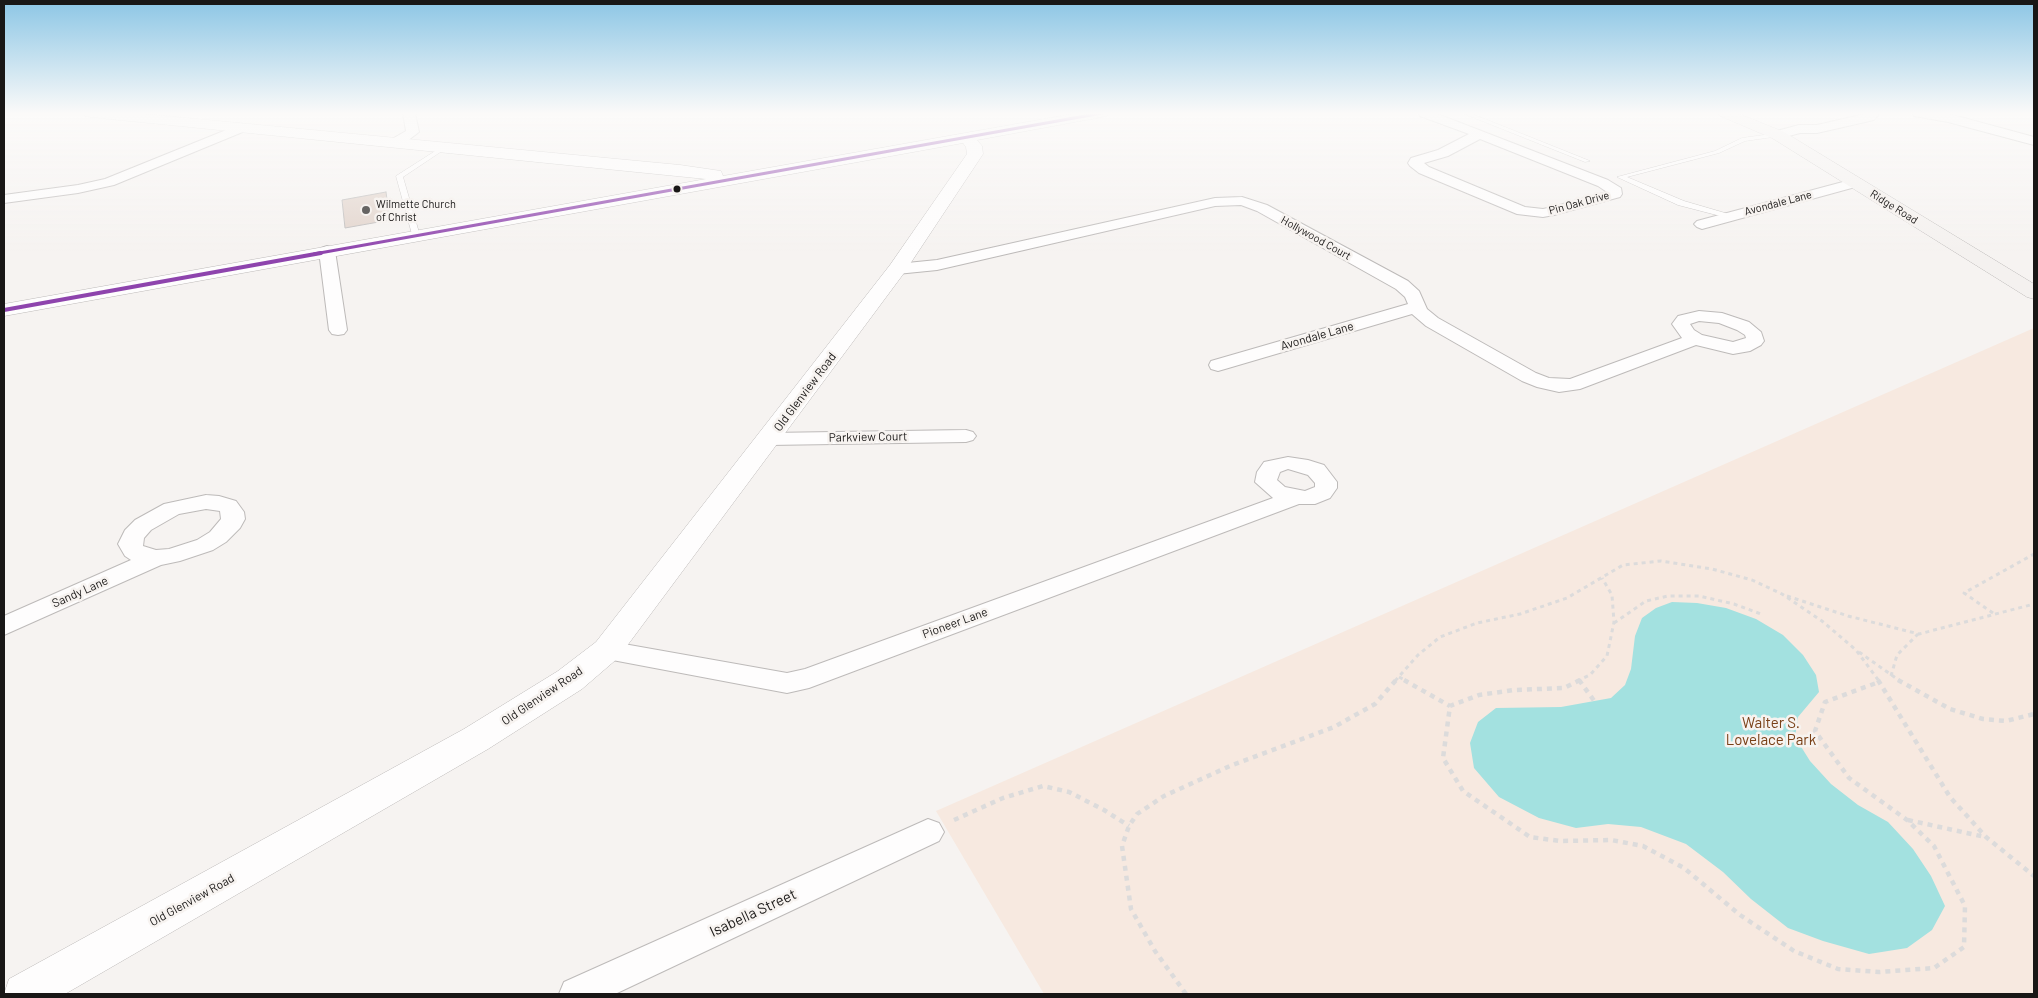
<!DOCTYPE html>
<html>
<head>
<meta charset="utf-8">
<style>
  body { margin:0 }
  #map { position:relative; width:2038px; height:998px; overflow:hidden; background:#f6f3f1; font-family:Barlow,sans-serif }
  canvas { display:block }
  .frame { position:absolute; inset:0; border:5px solid #191716; pointer-events:none }
</style>
</head>
<body>
<div id="map">
<canvas width="2038" height="998"></canvas>
<div class="frame"></div>
</div>
<script>
const ctx = document.querySelector('canvas').getContext('2d');
ctx.lineJoin = 'round';
function paint(path, color) { ctx.fillStyle = color; ctx.fill(path, 'evenodd'); }
const toPath = rows => new Path2D(rows.map(r => 'M' + r).join(''));
function trace(path, color, width, dash) { ctx.strokeStyle = color; ctx.lineWidth = width; ctx.lineCap = dash ? 'butt' : 'round'; ctx.setLineDash(dash || []); ctx.stroke(path); }
function label(font, color, halo, rows, align = 'center') {
  ctx.font = font + ' Barlow,sans-serif'; ctx.lineWidth = 5; ctx.setLineDash([]); ctx.textBaseline = 'middle'; ctx.strokeStyle = halo; ctx.fillStyle = color; for (const [text, x, y, turn = 0] of rows) {
    ctx.save(); ctx.translate(x, y); ctx.rotate((+turn || 0) * Math.PI / 180); ctx.textAlign = isNaN(turn) ? turn : align; if (halo) ctx.strokeText(text, 0, 0); ctx.fillText(text, 0, 0); ctx.restore();
  }
}
paint(toPath([
  [2034,328,2034,994,1044,994,936,811]
]), '#f7e9e0');
paint(toPath([
  [1672,602,1697,603,1726,608,1756,619,1783,635,1803,655,1816,675,1819,692,1798,717,1795,737,1810,761,1831,784,1858,805,1888,822,1913,849,1931,876,1945,906,1932,930,1907,948,1869,954,1823,941,1788,928,1751,899,1723,872,1686,844,1641,827,1608,824,1576,828,1539,818,1499,797,1474,768,1470,743,1478,722,1496,708,1561,707,1611,698,1625,685,1631,669,1635,636,1642,618,1656,608]
]), '#a3e1e0');
const building = toPath([
  [386,192,390,220,345,228,342,200,386,192]
]);
paint(building, '#e2d4cc');
trace(building, '#bebcbb', 1);
const service = toPath([
  [1462,113,1470,113,1590,161,1585,162,1462,113],
  [1778,133,1780,134,1780,136,1745,141,1719,153,1627,177,1684,201,1732,215,1732,219,1678,205,1617,177,1715,151,1742,138,1778,133],
  [443,146,448,147,403,177,420,236,413,238,396,176,443,146]
]);
const minor = toPath([
  [403,113,415,113,419,132,402,145,392,145,391,142,392,139,406,131,403,113],
  [1418,113,1435,113,1608,180,1621,188,1622,194,1620,197,1554,215,1543,217,1517,214,1419,173,1410,166,1408,163,1411,158,1438,150,1469,134,1420,116,1418,113],
  [1480,139,1598,186,1607,192,1552,207,1543,209,1525,207,1429,167,1424,163,1448,156,1480,139],
  [1864,113,1877,113,1878,115,1874,120,1817,133,1800,133,1778,139,1772,135,1773,132,1799,125,1817,125,1865,114,1864,113],
  [1912,113,1939,113,1953,115,2034,137,2034,145,1948,122,1914,116,1912,113],
  [241,124,245,125,247,128,245,131,114,185,78,193,4,203,4,195,78,185,105,179,241,124],
  [1854,179,1859,180,1861,183,1859,186,1702,229,1697,227,1694,224,1697,221,1854,179],
  [1242,197,1267,205,1408,281,1419,291,1427,309,1438,318,1536,373,1549,378,1570,379,1682,338,1672,324,1678,316,1699,311,1722,313,1749,322,1761,332,1764,341,1761,345,1750,351,1733,354,1696,345,1580,389,1559,392,1537,387,1522,381,1426,326,1412,314,1225,369,1218,371,1211,369,1209,365,1211,361,1408,304,1405,297,1396,289,1257,211,1241,205,1215,206,937,270,897,274,891,272,889,269,891,266,897,264,937,260,1215,198,1242,197],
  [1699,321,1719,323,1737,330,1745,335,1746,338,1733,342,1702,335,1694,330,1690,324,1699,321],
  [327,246,333,248,335,251,347,330,344,334,338,335,332,334,329,330,319,251,321,248,327,246],
  [966,430,973,432,976,436,973,440,966,442,769,445,762,443,759,439,762,435,769,433,966,430],
  [1288,457,1308,460,1324,465,1337,482,1337,488,1330,498,1315,504,1299,504,809,688,787,693,607,659,598,657,594,650,598,643,607,641,787,673,805,669,1273,498,1255,482,1257,472,1264,462,1288,457],
  [1288,469,1308,475,1315,483,1315,487,1305,491,1285,487,1277,480,1280,472,1288,469],
  [206,495,219,496,236,501,244,512,245,519,240,528,226,542,213,550,180,561,161,565,4,635,4,616,131,560,125,556,118,544,125,530,135,520,164,504,206,495],
  [206,509,220,511,221,519,210,532,197,540,169,549,156,550,143,546,144,538,151,530,179,514,206,509],
  [928,819,939,823,944,832,939,841,615,994,559,994,564,982,928,819]
]);
const tertiary = toPath([
  [83,113,134,113,680,165,721,171,723,176,1078,113,1109,113,1107,116,1102,117,977,140,982,146,983,154,904,273,618,658,582,689,488,749,65,994,4,994,9,979,464,729,558,671,596,642,890,265,967,154,966,147,963,143,4,316,4,304,706,179,90,117,85,116,83,113]
]);
const secondary = toPath([
  [1718,113,1737,113,1784,132,2034,284,2034,299,2027,297,1772,138,1720,116,1718,113]
]);
trace(service, '#bdbab9', 1);
trace(minor, '#bdbab9', 2);
trace(tertiary, '#bdbab9', 1);
trace(secondary, '#bdbab9', 1);
trace(toPath([
  [1787,596,1848,616,1919,634,2034,604],
  [1993,613,1964,593,2034,554],
  [1614,623,1646,601,1668,596,1699,596,1734,604,1761,614],
  [1859,652,1900,681],
  [1891,676,1897,655,1918,634],
  [1399,677,1407,681],
  [1395,681,1418,655,1440,637,1477,623,1520,614,1567,598,1623,565,1661,561,1712,569,1752,580,1782,594,1822,621,1856,650,1879,681],
  [1577,681,1590,675,1607,656,1614,622,1612,595,1602,578]
]), '#dcdbdb', 3, [4, 4]);
trace(toPath([
  [1404,680,1450,706],
  [1579,680,1595,702],
  [1580,680,1564,688,1514,690,1479,695,1450,706,1443,758,1463,791,1530,837,1560,841,1611,840,1643,846,1684,868,1740,915,1794,951,1838,969,1879,972,1934,968,1964,947,1965,906,1934,846,1907,820,1849,778,1815,731,1825,702,1879,682],
  [1878,680,1950,797,1986,837,2034,876],
  [1898,680,1950,709,1983,719,2006,721,2034,714],
  [954,820,1003,798,1043,786,1069,792,1104,810,1129,826],
  [1908,820,1985,837],
  [1186,994,1155,951,1131,909,1122,846,1129,826,1137,814,1164,796,1230,766,1334,727,1375,704,1396,680]
]), '#dcdbdb', 4.5, [5, 5]);
paint(service, '#fefdfd');
paint(minor, '#fefdfd');
paint(tertiary, '#fefdfd');
paint(secondary, '#f4f1ef');
trace(toPath([
  [314,254,1102,113]
]), '#8e44ad', 3);
trace(toPath([
  [4,310,321,253]
]), '#8e44ad', 4);
const sky = ctx.createLinearGradient(0, 0, 0, 252);
sky.addColorStop(0, '#8cc6e5');
sky.addColorStop(0.45, '#fbfaf9');
sky.addColorStop(1, '#fbfaf900');
ctx.fillStyle = sky;
ctx.fillRect(0, 0, 2038, 252);
for (const [x, y, r, color] of [
  [677,189,4.5,"#191716"],
  [366,210,5,"#666463"]
]) { const dot = new Path2D(); dot.arc(x, y, r, 0, 2 * Math.PI); ctx.fillStyle = color; ctx.fill(dot); trace(dot, '#f7f3f0', 2); }
label('11px', '#191716', '#f7f3f0', [
  ["Pin Oak Drive",1579,203,-15],
  ["Avondale Lane",1778,203,-15],
  ["Ridge Road",1894,207,32],
  ["Hollywood Court",1316,238,29]
]);
label('11px', '#191716', '#f7f3f0', [
  ["Wilmette Church",376,204],
  ["of Christ",376,217]
], 'left');
label('12px', '#191716', '#f7f3f0', [
  ["Avondale Lane",1317,336,-16],
  ["Old Glenview Road",805,392,-53],
  ["Parkview Court",868,437,-1],
  ["Sandy Lane",80,592,-24],
  ["Pioneer Lane",955,623,-20],
  ["Old Glenview Road",542,696,-34],
  ["Old Glenview Road",192,900,-29]
]);
label('15px', '#794118', '#f7f3f0', [
  ["Walter S.",1771,723],
  ["Lovelace Park",1771,740]
]);
label('15px', '#191716', '#f7f3f0', [
  ["Isabella Street",753,913,-25]
]);
</script>
</body>
</html>
